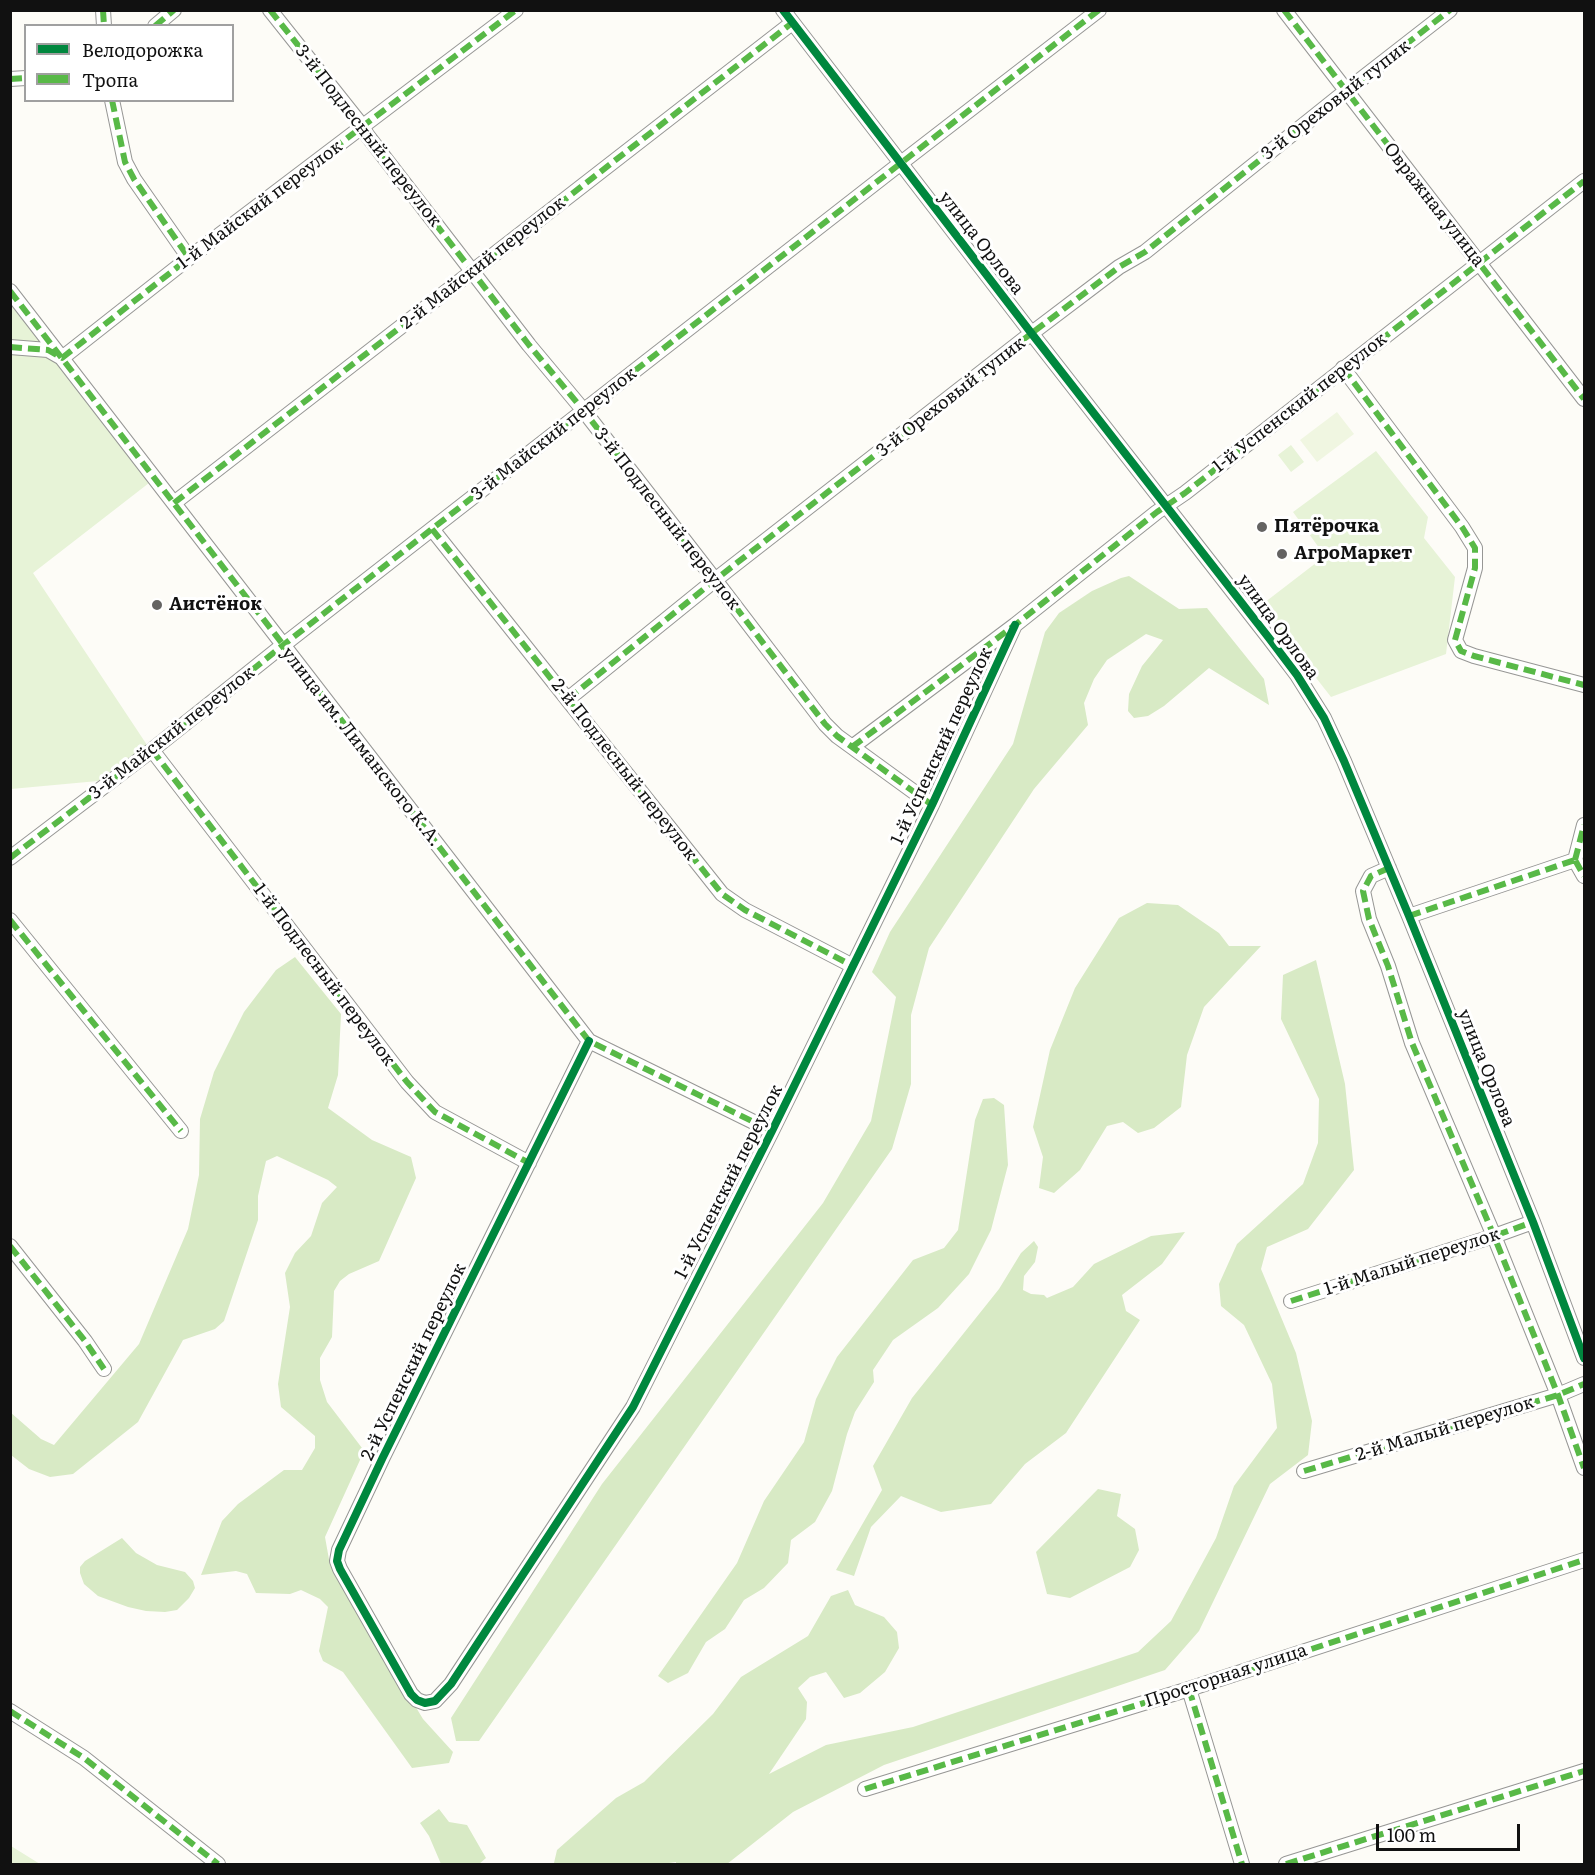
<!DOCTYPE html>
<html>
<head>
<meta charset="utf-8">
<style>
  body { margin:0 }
  #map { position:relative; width:1595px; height:1875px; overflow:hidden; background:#fdfcf7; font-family:Literata,serif }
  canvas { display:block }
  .frame { position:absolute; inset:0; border:12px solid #111; pointer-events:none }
  .legend { position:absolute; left:24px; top:24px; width:210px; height:78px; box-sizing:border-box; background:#fff; border:2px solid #a0a0a0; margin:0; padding:8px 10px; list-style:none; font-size:18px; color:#111 }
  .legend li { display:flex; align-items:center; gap:12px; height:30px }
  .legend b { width:30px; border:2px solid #a0a0a0 }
  .scale { position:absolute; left:1376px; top:1824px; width:144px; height:27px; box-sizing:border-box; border:3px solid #111; border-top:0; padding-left:8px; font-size:18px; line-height:21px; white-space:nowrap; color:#111; -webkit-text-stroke:4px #fff; paint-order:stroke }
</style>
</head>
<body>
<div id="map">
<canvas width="1595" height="1875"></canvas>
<div class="frame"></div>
<ul class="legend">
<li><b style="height:8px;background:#00873e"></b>Велодорожка</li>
<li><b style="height:8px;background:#58b947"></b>Тропа</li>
</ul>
<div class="scale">100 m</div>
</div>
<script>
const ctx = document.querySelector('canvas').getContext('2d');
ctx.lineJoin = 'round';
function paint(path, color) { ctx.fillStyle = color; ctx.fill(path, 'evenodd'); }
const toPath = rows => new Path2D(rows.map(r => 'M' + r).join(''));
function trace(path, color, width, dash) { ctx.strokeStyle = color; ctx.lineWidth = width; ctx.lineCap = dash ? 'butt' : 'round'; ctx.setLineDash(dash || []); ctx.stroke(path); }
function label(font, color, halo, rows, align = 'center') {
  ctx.font = font + ' Literata,serif'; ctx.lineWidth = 6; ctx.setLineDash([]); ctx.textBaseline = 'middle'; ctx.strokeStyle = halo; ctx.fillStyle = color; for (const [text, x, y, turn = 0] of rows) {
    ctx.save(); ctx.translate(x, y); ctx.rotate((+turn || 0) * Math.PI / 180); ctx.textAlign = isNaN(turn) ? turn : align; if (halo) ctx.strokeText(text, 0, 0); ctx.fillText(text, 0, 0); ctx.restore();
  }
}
paint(toPath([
  [10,299,149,483,33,573,147,745,98,781,11,789],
  [1291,445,1304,462,1291,472,1278,455],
  [1376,451,1428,517,1424,538,1455,577,1446,654,1331,697,1260,606,1325,556,1293,512],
  [11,1846,40,1864,11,1864]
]), '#e7f3d7');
paint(toPath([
  [1129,576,1179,609,1207,608,1264,679,1269,705,1209,668,1164,706,1148,716,1134,718,1128,711,1129,694,1142,666,1163,640,1146,634,1107,660,1094,679,1084,703,1088,725,1034,789,929,948,911,1015,911,1084,892,1149,479,1741,456,1741,451,1718,602,1484,823,1203,871,1121,896,997,872,972,890,932,1013,744,1045,632,1059,613,1092,591,1121,578],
  [1147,903,1178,905,1219,933,1229,946,1261,946,1204,1007,1187,1055,1181,1107,1154,1128,1138,1133,1123,1122,1107,1126,1080,1170,1054,1193,1039,1188,1043,1157,1033,1127,1050,1050,1075,988,1119,918],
  [295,957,341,1014,338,1075,328,1108,372,1140,411,1157,416,1178,379,1261,349,1274,340,1281,334,1291,332,1337,320,1358,320,1380,327,1402,362,1448,360,1460,325,1537,330,1565,423,1719,453,1752,449,1763,412,1768,343,1672,323,1661,319,1651,328,1607,320,1599,301,1590,290,1594,256,1593,247,1574,236,1571,201,1575,222,1521,238,1504,284,1470,302,1470,315,1448,315,1436,281,1407,278,1384,290,1307,285,1273,295,1253,311,1236,322,1203,337,1187,328,1180,277,1156,266,1161,258,1196,258,1220,224,1321,215,1329,183,1340,138,1422,73,1474,50,1477,29,1469,11,1455,10,1412,41,1439,54,1445,139,1344,188,1229,199,1175,200,1119,214,1072,244,1012,276,970],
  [1316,960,1345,1084,1354,1170,1308,1229,1267,1247,1261,1269,1296,1353,1312,1421,1308,1455,1270,1484,1199,1631,1165,1670,884,1765,793,1812,727,1864,676,1864,676,1862,662,1864,554,1863,557,1850,616,1798,644,1782,713,1714,741,1677,808,1636,831,1596,848,1590,855,1605,884,1617,897,1632,899,1648,885,1672,860,1693,844,1698,826,1672,810,1677,798,1688,807,1702,806,1719,769,1774,826,1745,913,1727,1138,1652,1171,1621,1216,1538,1234,1486,1277,1428,1272,1384,1244,1325,1221,1306,1219,1284,1237,1244,1303,1184,1318,1143,1319,1099,1281,1019,1283,975],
  [994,1098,1004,1105,1008,1165,991,1230,969,1274,938,1308,893,1340,873,1370,874,1382,855,1412,847,1434,832,1491,815,1522,791,1540,788,1563,764,1588,744,1600,725,1629,706,1642,688,1673,668,1683,658,1676,737,1563,764,1501,804,1442,816,1399,837,1357,913,1260,944,1248,958,1230,975,1120,983,1099],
  [1185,1232,1162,1264,1122,1295,1126,1311,1140,1320,1066,1433,1025,1464,991,1504,941,1512,901,1496,871,1527,854,1576,836,1570,882,1490,873,1466,912,1398,999,1289,1021,1253,1034,1241,1038,1247,1035,1262,1024,1276,1023,1290,1031,1294,1044,1295,1047,1298,1073,1287,1094,1264,1151,1236],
  [1098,1489,1121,1494,1117,1516,1135,1529,1139,1550,1130,1567,1070,1598,1047,1594,1036,1552],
  [122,1538,136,1553,157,1565,185,1572,193,1581,195,1588,189,1598,177,1610,165,1612,146,1611,128,1607,98,1596,84,1584,80,1573,80,1567,85,1561],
  [439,1809,449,1822,467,1825,486,1858,479,1864,441,1864,429,1836,420,1823]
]), '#d8eac5');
paint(toPath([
  [1337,412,1354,434,1317,462,1300,440]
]), '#f0f6e1');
const minor = toPath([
  [103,10,104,26],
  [270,10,363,127,367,135,529,345,584,411,715,580,825,724,837,736,932,805],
  [783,10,1032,334,1269,638,1297,675,1324,718,1344,761,1409,916,1533,1222,1584,1358],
  [1284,10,1584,399],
  [155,26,174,10],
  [10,79,26,78],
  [112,100,125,162,134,179,189,258],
  [10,291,589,1041,772,1131],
  [10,347,48,350,62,358,189,258,516,10],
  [1343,368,1462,527,1475,548,1475,568,1455,640,1461,651,1474,656,1584,685],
  [174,503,792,23],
  [432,529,722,894,745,910,853,966],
  [568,699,715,580,1024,339,1119,267,1145,252,1346,91,1450,10],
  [852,747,1015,625,1157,512,1185,493,1584,181],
  [152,750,407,1082,435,1112,529,1163],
  [10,858,152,750,282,646,901,163,1099,10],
  [1575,860,1584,825],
  [1575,860,1584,876],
  [1389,868,1371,876,1363,891,1369,919,1388,966,1412,1043,1494,1236,1558,1395,1584,1468],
  [1409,916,1575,860],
  [10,920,181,1131],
  [589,1041,383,1457,339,1550,337,1561,340,1569,411,1694,417,1700,425,1703,435,1701,451,1684,633,1407,772,1131,932,805,1015,625],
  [10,1246,85,1341,104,1369],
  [1291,1301,1494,1236,1533,1222],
  [1304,1471,1558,1395,1584,1384],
  [1189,1689,1242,1864],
  [10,1711,84,1758,218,1864],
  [865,1789,1189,1689,1584,1560],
  [1286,1864,1584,1771]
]);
trace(minor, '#979795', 16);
trace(minor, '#fffffe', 14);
trace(toPath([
  [103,10,104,26],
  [270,10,363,127,367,135,529,345,584,411,715,580,825,724,837,736,932,805],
  [1284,10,1584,399],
  [155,26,174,10],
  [10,79,26,78],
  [112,100,125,162,134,179,189,258],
  [10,291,589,1041,772,1131],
  [10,347,48,350,62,358,189,258,516,10],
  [1343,368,1462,527,1475,548,1475,568,1455,640,1461,651,1474,656,1584,685],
  [174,503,792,23],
  [432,529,722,894,745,910,853,966],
  [568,699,715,580,1024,339,1119,267,1145,252,1346,91,1450,10],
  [852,747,1015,625,1157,512,1185,493,1584,181],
  [152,750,407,1082,435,1112,529,1163],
  [10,858,152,750,282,646,901,163,1099,10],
  [1575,860,1584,825],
  [1575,860,1584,876],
  [1389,868,1371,876,1363,891,1369,919,1388,966,1412,1043,1494,1236,1558,1395,1584,1468],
  [1409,916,1575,860],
  [10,920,181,1131],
  [10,1246,85,1341,104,1369],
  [1291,1301,1494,1236,1533,1222],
  [1304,1471,1558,1395,1584,1384],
  [1189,1689,1242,1864],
  [10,1711,84,1758,218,1864],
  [865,1789,1189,1689,1584,1560],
  [1286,1864,1584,1771]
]), '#58b947', 6, [12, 6]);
trace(toPath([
  [783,10,1032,334,1269,638,1297,675,1324,718,1344,761,1409,916,1533,1222,1584,1358],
  [589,1041,383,1457,339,1550,337,1561,340,1569,411,1694,417,1700,425,1703,435,1701,451,1684,633,1407,772,1131,932,805,1015,625]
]), '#00873e', 8);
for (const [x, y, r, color] of [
  [1262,527,6,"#646362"],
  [1282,554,6,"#646362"],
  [157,605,6,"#646362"]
]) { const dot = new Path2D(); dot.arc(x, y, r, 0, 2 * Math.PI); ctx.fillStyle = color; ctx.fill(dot); trace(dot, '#fff', 2); }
label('18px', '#111', '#fff', [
  ["3-й Ореховый тупик",1336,100,-38],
  ["3-й Подлесный переулок",368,136,52],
  ["1-й Майский переулок",260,205,-37],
  ["Овражная улица",1434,205,52],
  ["улица Орлова",981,243,52],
  ["2-й Майский переулок",483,263,-38],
  ["3-й Ореховый тупик",951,397,-38],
  ["1-й Успенский переулок",1300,403,-38],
  ["3-й Майский переулок",554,434,-38],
  ["3-й Подлесный переулок",667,519,52],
  ["улица Орлова",1278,627,54],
  ["3-й Майский переулок",172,733,-38],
  ["1-й Успенский переулок",942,746,-65],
  ["улица им. Лиманского К.А.",361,747,52],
  ["2-й Подлесный переулок",624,770,52],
  ["1-й Подлесный переулок",324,975,53],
  ["улица Орлова",1486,1068,68],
  ["1-й Успенский переулок",729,1182,-63],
  ["1-й Малый переулок",1412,1262,-18],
  ["2-й Успенский переулок",414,1362,-64],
  ["2-й Малый переулок",1445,1429,-17],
  ["Просторная улица",1226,1676,-18]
]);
label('bold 18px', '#111', '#fff', [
  ["Пятёрочка",1274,527],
  ["АгроМаркет",1294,554],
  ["Аистёнок",169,605]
], 'left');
</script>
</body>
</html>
